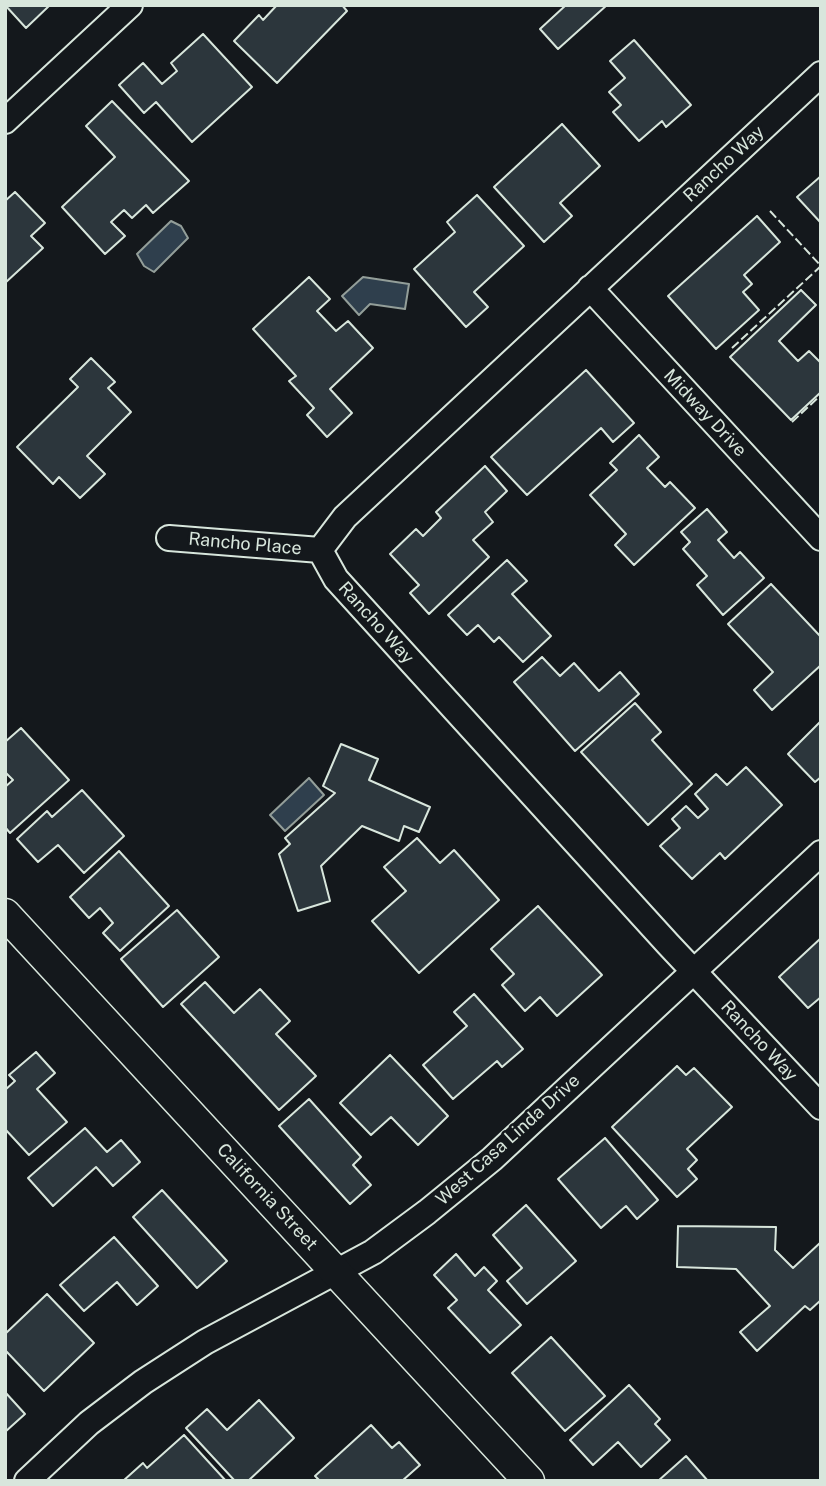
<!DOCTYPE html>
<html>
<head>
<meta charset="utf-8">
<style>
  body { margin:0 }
  #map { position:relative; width:826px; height:1486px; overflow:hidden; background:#14181c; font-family:"Public Sans",sans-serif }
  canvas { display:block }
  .frame { position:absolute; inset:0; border:7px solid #d8e6dc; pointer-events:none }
</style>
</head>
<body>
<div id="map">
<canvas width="826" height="1486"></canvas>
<div class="frame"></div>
</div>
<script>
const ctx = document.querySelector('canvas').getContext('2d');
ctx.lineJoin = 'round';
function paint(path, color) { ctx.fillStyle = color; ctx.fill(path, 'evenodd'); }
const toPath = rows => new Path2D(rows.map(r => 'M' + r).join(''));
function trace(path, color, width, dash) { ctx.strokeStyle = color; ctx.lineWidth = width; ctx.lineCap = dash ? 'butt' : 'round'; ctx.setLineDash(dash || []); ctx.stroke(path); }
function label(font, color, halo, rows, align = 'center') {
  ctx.font = font + ' "Public Sans",sans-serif'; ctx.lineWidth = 5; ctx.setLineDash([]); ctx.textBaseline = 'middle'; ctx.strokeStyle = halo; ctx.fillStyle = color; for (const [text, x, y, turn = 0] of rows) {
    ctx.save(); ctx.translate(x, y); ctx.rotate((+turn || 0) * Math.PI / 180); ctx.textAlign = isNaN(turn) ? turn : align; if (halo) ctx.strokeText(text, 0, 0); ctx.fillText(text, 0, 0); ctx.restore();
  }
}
const water = toPath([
  [171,221,181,226,188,238,154,272,144,266,137,254,171,221],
  [363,277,409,284,405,309,370,304,359,315,342,296,363,277],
  [309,778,324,795,285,831,270,815,309,778]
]);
paint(water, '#2f3f4d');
trace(water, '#939e99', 2);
const building = toPath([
  [5,5,50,5,26,28,5,5],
  [277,5,342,5,347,11,277,83,234,41,259,15,263,20,277,5],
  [566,5,607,5,558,49,540,29,566,5],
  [203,34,252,87,192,142,156,102,144,113,119,85,143,63,162,84,177,71,171,63,203,34],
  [634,40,691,105,666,127,662,121,639,141,613,112,621,105,609,92,625,78,610,61,634,40],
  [112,101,189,181,153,213,146,205,132,218,124,210,111,222,125,236,105,254,62,207,115,157,86,126,112,101],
  [562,124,600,166,560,203,572,216,544,242,494,187,562,124],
  [821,176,821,223,797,197,821,176],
  [15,192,45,223,31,236,43,248,5,283,5,201,15,192],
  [477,195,524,246,474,292,488,307,466,327,414,269,455,232,447,222,477,195],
  [757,216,780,242,744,275,752,284,743,292,759,310,716,349,668,296,757,216],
  [309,277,330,299,317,311,336,331,348,321,373,348,330,389,352,413,327,437,307,415,314,408,289,381,296,376,253,329,309,277],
  [801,290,816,305,779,341,798,361,809,351,821,363,821,392,791,420,730,357,801,290],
  [91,358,115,382,108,388,131,412,87,456,105,474,80,498,59,477,53,484,17,447,78,387,70,379,91,358],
  [586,370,634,423,613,442,601,428,527,495,491,457,586,370],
  [639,435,659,457,647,468,665,487,670,482,695,508,634,565,615,545,626,534,590,495,617,470,610,463,639,435],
  [485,466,507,491,485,512,493,522,473,540,489,557,429,614,410,593,419,585,390,554,416,529,423,536,441,518,436,512,485,466],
  [707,509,727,532,718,540,734,558,740,552,764,578,723,615,697,585,707,576,683,549,690,542,681,532,707,509],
  [507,560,527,581,512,594,551,636,523,662,499,637,494,642,478,625,467,635,448,615,507,560],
  [771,584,821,637,821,665,772,710,754,690,773,672,728,624,771,584],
  [542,657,560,676,574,663,599,691,620,672,639,694,575,751,514,682,542,657],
  [635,703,661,732,652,740,692,784,648,825,581,752,635,703],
  [821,721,821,777,815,782,788,754,821,721],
  [21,728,69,780,10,833,5,827,5,787,13,780,5,772,5,742,21,728],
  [341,744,378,759,369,780,430,807,419,832,404,826,399,841,362,826,321,866,330,901,298,911,279,854,290,844,285,838,335,793,323,786,341,744],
  [746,767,782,805,725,859,720,853,692,879,660,846,680,828,672,819,686,806,698,818,708,809,695,794,716,774,727,785,746,767],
  [82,790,124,836,84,873,58,845,38,862,17,839,47,811,52,817,82,790],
  [417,838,440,863,454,850,499,900,419,973,372,921,406,891,384,867,417,838],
  [119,851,169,906,120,951,103,933,113,923,100,908,89,918,70,897,119,851],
  [538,906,602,975,557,1016,540,997,525,1011,502,985,514,974,491,949,538,906],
  [177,910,219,957,163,1007,121,959,177,910],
  [821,938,821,997,808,1008,779,977,821,938],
  [205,982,234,1013,260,989,290,1021,276,1034,316,1076,279,1110,181,1004,205,982],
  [474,994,523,1049,502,1067,497,1061,453,1099,423,1065,467,1026,454,1012,474,994],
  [36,1052,55,1073,37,1089,67,1122,29,1155,5,1129,5,1090,15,1081,9,1075,36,1052],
  [390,1055,448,1116,418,1145,391,1117,371,1135,340,1103,390,1055],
  [677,1066,686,1075,694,1068,732,1107,687,1149,697,1160,688,1169,697,1179,677,1197,612,1127,677,1066],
  [309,1099,361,1157,353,1165,371,1185,350,1204,279,1126,309,1099],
  [85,1128,107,1152,121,1140,140,1162,113,1186,96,1167,53,1206,28,1178,85,1128],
  [605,1138,658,1200,637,1219,626,1206,601,1228,558,1179,605,1138],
  [162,1190,227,1261,197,1288,133,1217,162,1190],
  [526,1205,576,1261,527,1304,507,1281,522,1268,493,1235,526,1205],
  [678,1226,776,1227,775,1250,793,1268,821,1242,821,1300,810,1310,805,1306,757,1351,740,1332,770,1306,736,1269,677,1267,678,1226],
  [114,1237,158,1286,137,1305,117,1282,84,1311,60,1285,114,1237],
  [456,1254,475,1276,484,1267,497,1281,488,1290,521,1325,490,1353,448,1308,457,1300,434,1275,456,1254],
  [47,1294,94,1343,44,1391,5,1350,5,1334,47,1294],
  [551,1337,605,1396,565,1431,512,1373,551,1337],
  [629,1385,660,1419,655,1424,670,1440,641,1467,618,1442,593,1465,570,1440,629,1385],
  [5,1392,25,1414,5,1432,5,1392],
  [259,1400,294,1438,248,1481,235,1481,186,1428,207,1409,227,1430,259,1400],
  [371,1425,392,1448,399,1442,420,1465,402,1481,320,1481,315,1476,371,1425],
  [184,1435,226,1481,123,1481,143,1463,147,1468,184,1435],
  [686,1456,708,1481,658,1481,686,1456]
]);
paint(building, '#2c363c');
trace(building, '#d8e6dc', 2);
const minor = toPath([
  [5,121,130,5],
  [590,288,821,538],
  [169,538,320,550],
  [320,550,336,579,668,944,821,1107],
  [320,550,345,517,821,74],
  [27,1481,89,1423,143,1382,205,1342,373,1252,427,1212,492,1159,821,853]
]);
const tertiary = toPath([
  [5,914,529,1481]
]);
trace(minor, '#d8e6dc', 28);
trace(tertiary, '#d8e6dc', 33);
trace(minor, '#14181c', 24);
trace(tertiary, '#14181c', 30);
trace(toPath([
  [770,211,821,266],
  [732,348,821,266],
  [792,422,821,395]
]), '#d8e6dc', 2, [9, 3.5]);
label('18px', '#d8e6dc', '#14181c', [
  ["Rancho Way",724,164,-43],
  ["Midway Drive",705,413,47],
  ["Rancho Place",245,544,5],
  ["Rancho Way",376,623,48],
  ["Rancho Way",759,1041,47],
  ["West Casa Linda Drive",508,1140,-42],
  ["California Street",267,1197,47]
]);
</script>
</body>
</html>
